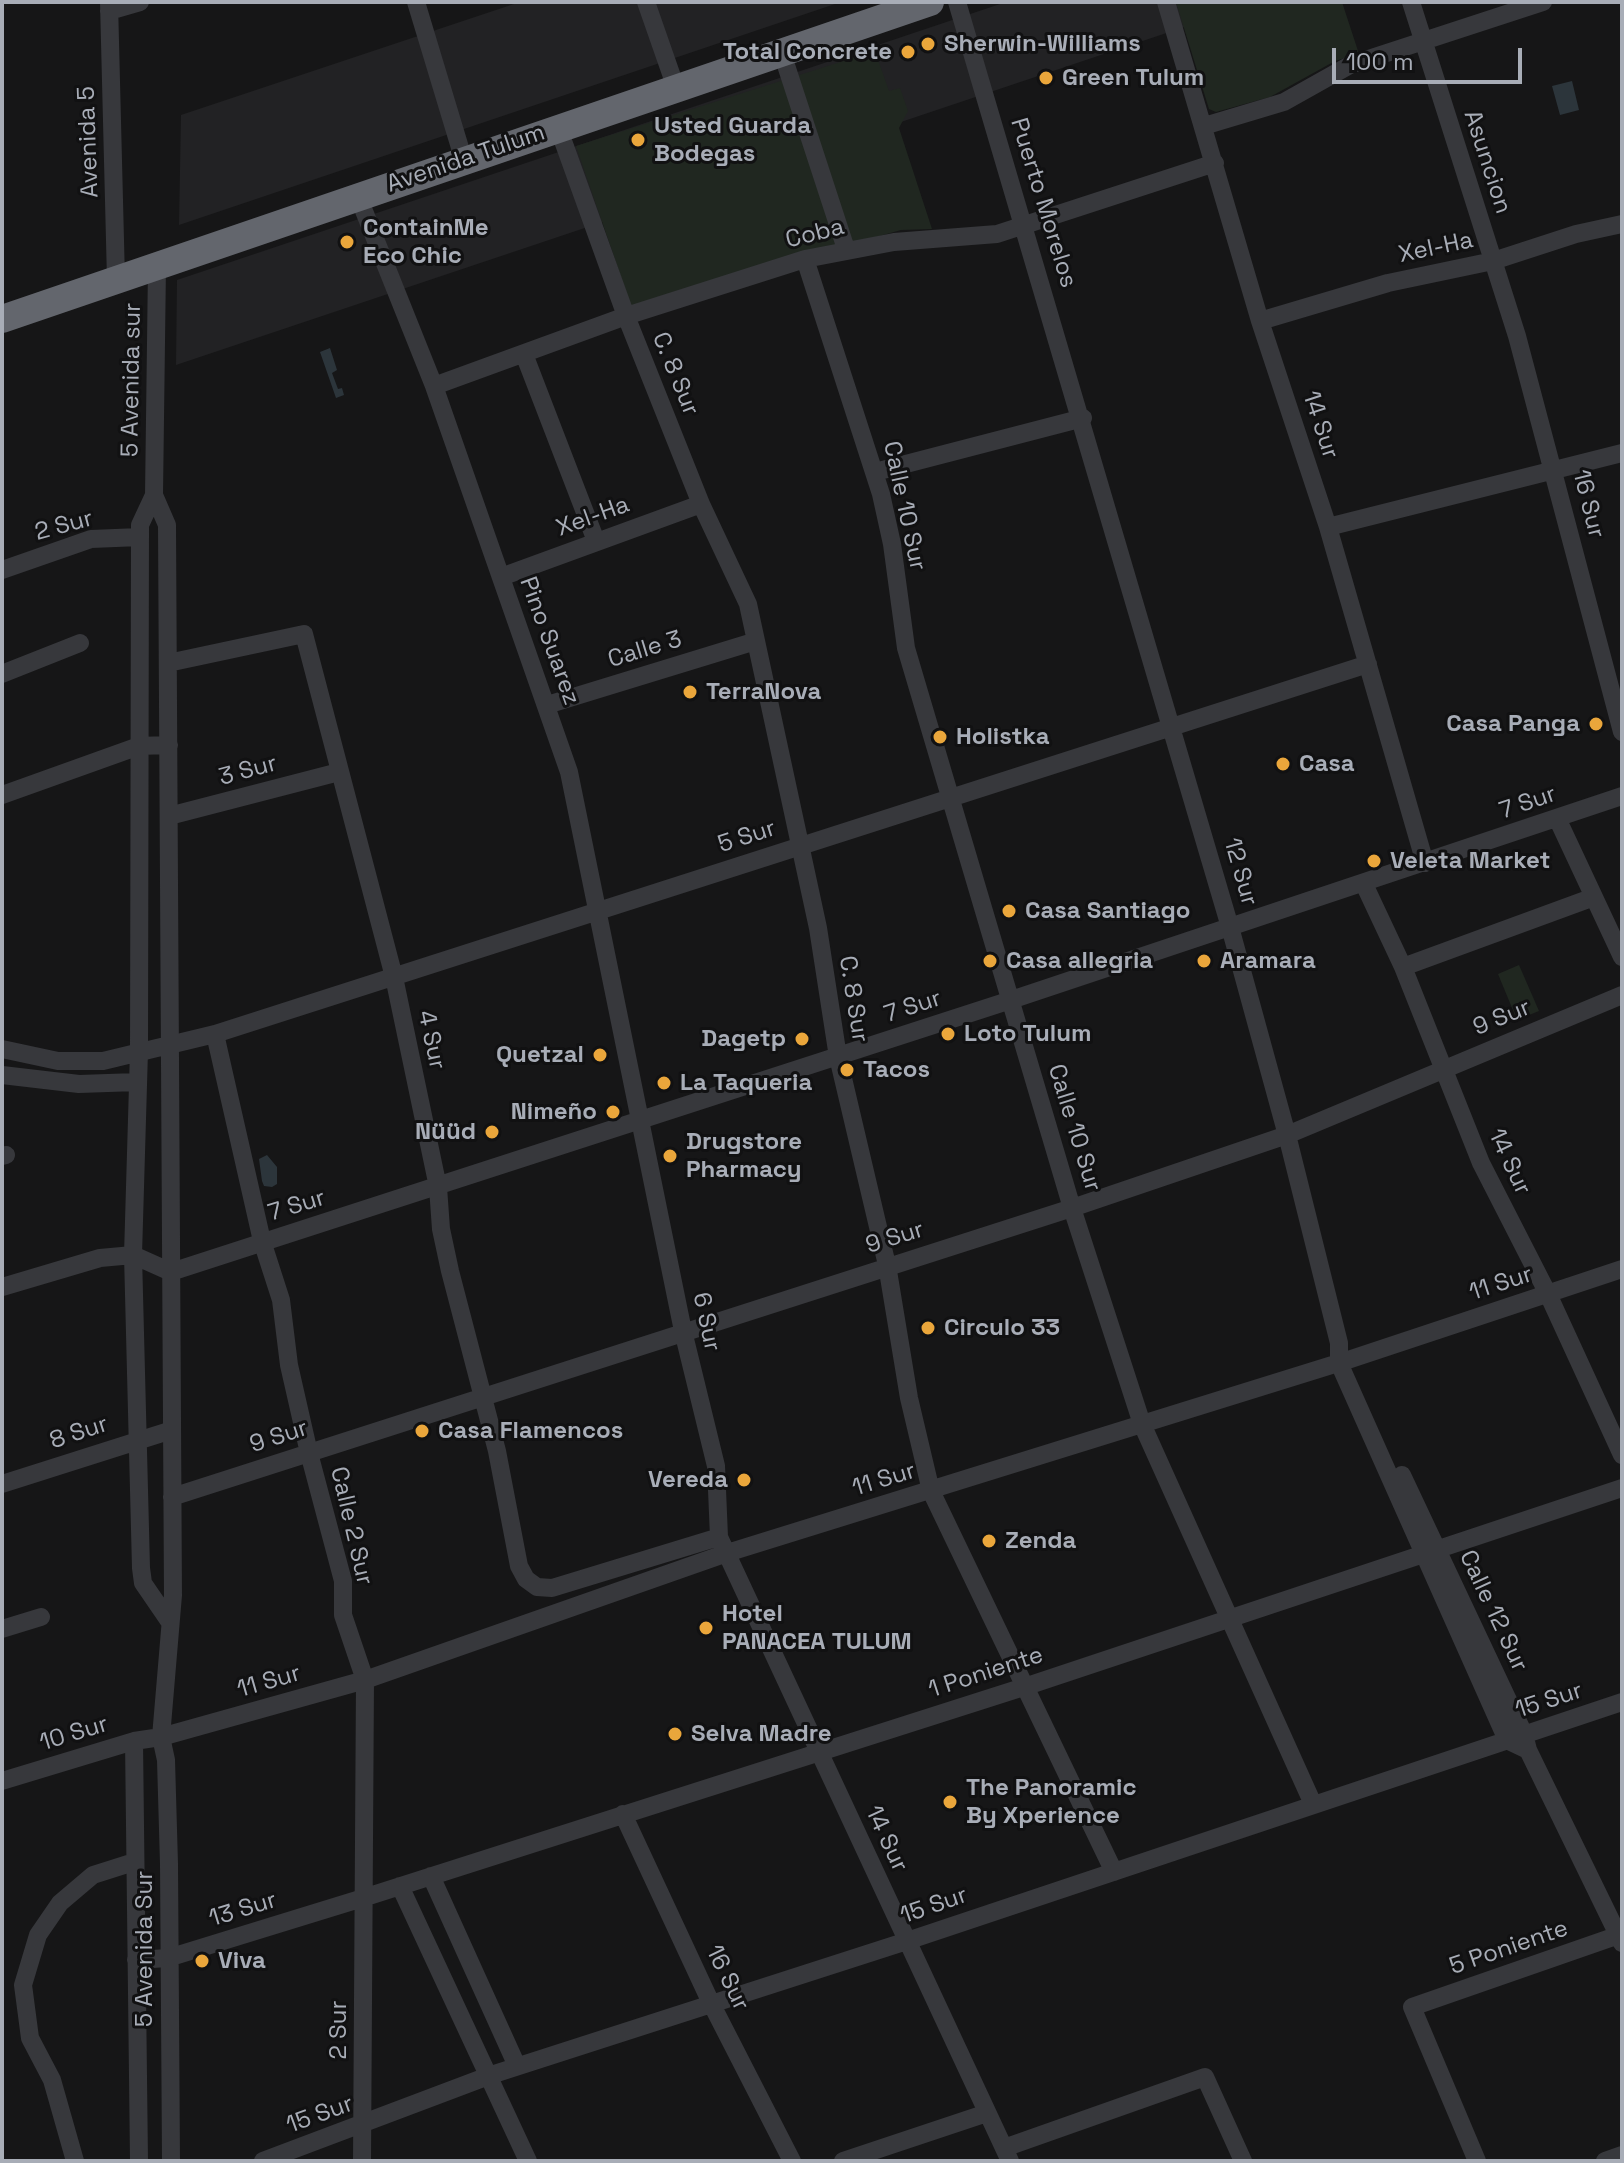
<!DOCTYPE html>
<html>
<head>
<meta charset="utf-8">
<style>
  body { margin:0 }
  #map { position:relative; width:1624px; height:2163px; overflow:hidden; background:#161617; font-family:"Space Grotesk",sans-serif }
  canvas { display:block }
  .frame { position:absolute; inset:0; border:4px solid #a8adb7; pointer-events:none }
  .scale { position:absolute; left:1332px; top:48px; width:190px; height:36px; box-sizing:border-box; border:4px solid #a8adb7; border-top:0; padding-left:10px; font-size:24px; line-height:28px; white-space:nowrap; color:#a8adb7; -webkit-text-stroke:6px #111112; paint-order:stroke }
</style>
</head>
<body>
<div id="map">
<canvas width="1624" height="2163"></canvas>
<div class="frame"></div>
<div class="scale">100 m</div>
</div>
<script>
const ctx = document.querySelector('canvas').getContext('2d');
ctx.lineJoin = 'round';
function paint(path, color) { ctx.fillStyle = color; ctx.fill(path, 'evenodd'); }
const toPath = rows => new Path2D(rows.map(r => 'M' + r).join(''));
function trace(path, color, width, dash) { ctx.strokeStyle = color; ctx.lineWidth = width; ctx.lineCap = dash ? 'butt' : 'round'; ctx.setLineDash(dash || []); ctx.stroke(path); }
function label(font, color, halo, rows, align = 'center') {
  ctx.font = font + ' "Space Grotesk",sans-serif'; ctx.lineWidth = 6; ctx.setLineDash([]); ctx.textBaseline = 'middle'; ctx.strokeStyle = halo; ctx.fillStyle = color; for (const [text, x, y, turn = 0] of rows) {
    ctx.save(); ctx.translate(x, y); ctx.rotate((+turn || 0) * Math.PI / 180); ctx.textAlign = isNaN(turn) ? turn : align; if (halo) ctx.strokeText(text, 0, 0); ctx.fillText(text, 0, 0); ctx.restore();
  }
}
paint(toPath([
  [520,2,841,2,179,225,181,115],
  [1006,2,1259,2,176,365,177,280]
]), '#222224');
paint(toPath([
  [1176,2,1342,2,1359,54,1335,61,1270,97,1216,112,1209,109],
  [875,51,889,91,900,88,908,111,899,128,932,229,901,230,631,306,576,146],
  [1519,965,1539,1011,1517,1020,1498,974]
]), '#202720');
paint(toPath([
  [1572,81,1579,110,1560,115,1552,86],
  [330,348,337,370,332,373,338,389,342,388,344,395,336,398,320,352],
  [267,1155,277,1167,277,1184,272,1187,264,1186,262,1181,259,1159]
]), '#2c353b');
trace(toPath([
  [109,2,116,280],
  [416,2,464,161],
  [646,2,676,88],
  [957,2,1230,927,1287,1135,1339,1343,1339,1363,1507,1740,1528,1750],
  [1166,2,1260,321,1328,527,1425,863],
  [1411,2,1517,336,1622,732],
  [109,11,140,2],
  [782,53,846,249],
  [1204,126,1284,102,1350,65,1543,2],
  [558,127,626,316,701,504,748,604,818,928,838,1057,887,1265,909,1398,931,1491,1114,1872],
  [358,196,434,386,569,772,683,1331,716,1466,719,1537,1010,2161],
  [805,259,881,494,892,544,906,648,1072,1208,1142,1424,1313,1804],
  [157,266,154,495,140,525,139,1051,133,1255,141,1568,143,1583,169,1621],
  [1260,321,1388,283,1493,261,1576,234,1622,224],
  [524,354,596,541],
  [434,386,626,316,805,259,894,242,997,234,1215,163],
  [875,472,1083,418],
  [154,495,167,525,173,1595,161,1737,166,1760,169,1864,171,2161],
  [1328,527,1622,453],
  [2,570,91,539,140,537],
  [501,577,701,504],
  [168,663,304,634,394,977,438,1187,441,1229,450,1271,497,1451,519,1566,526,1579,537,1587,552,1588,719,1537],
  [2,674,80,643],
  [547,705,756,641],
  [2,795,139,746,169,745],
  [169,816,339,772],
  [1557,818,1622,957],
  [1364,884,1403,967,1481,1163,1548,1294,1622,1455],
  [1403,967,1594,897],
  [215,1034,262,1241,281,1300,289,1365,309,1453,343,1581,343,1615,365,1680,362,2161],
  [2,1049,58,1061,103,1061,215,1034,1368,664],
  [2,1075,79,1084,137,1082],
  [2,1156,6,1155],
  [2,1287,100,1258,133,1255,171,1272,1011,1000,1622,796],
  [1402,1475,1524,1734,1528,1750,1622,1943],
  [2,1484,172,1430],
  [172,1497,1072,1208,1287,1135,1622,995],
  [2,1629,41,1617],
  [134,1741,139,2161],
  [2,1781,134,1741,161,1737,365,1680,727,1553,1348,1360,1622,1269],
  [623,1814,711,2003,792,2161],
  [431,1876,517,2066],
  [400,1886,528,2161],
  [136,1960,168,1958,363,1898,1027,1686,1622,1488],
  [1004,2148,1205,2077,1243,2161],
  [75,2161,52,2080,30,2038,23,1985,38,1935,60,1903,93,1875,134,1862],
  [263,2161,491,2075,907,1941,1622,1702],
  [843,2161,987,2113],
  [1477,2161,1412,2007,1622,1934],
  [1605,2161,1622,2155]
]), '#37383c', 18);
trace(toPath([
  [2,319,930,2]
]), '#63666d', 28);
for (const [x, y, r, color] of [
  [928,44,8,"#eaa63b"],
  [908,52,8,"#eaa63b"],
  [1046,78,8,"#eaa63b"],
  [638,140,8,"#eaa63b"],
  [347,242,8,"#eaa63b"],
  [690,692,8,"#eaa63b"],
  [1596,724,8,"#eaa63b"],
  [940,737,8,"#eaa63b"],
  [1283,764,8,"#eaa63b"],
  [1374,861,8,"#eaa63b"],
  [1009,911,8,"#eaa63b"],
  [990,961,8,"#eaa63b"],
  [1204,961,8,"#eaa63b"],
  [948,1034,8,"#eaa63b"],
  [802,1039,8,"#eaa63b"],
  [600,1055,8,"#eaa63b"],
  [847,1070,8,"#eaa63b"],
  [664,1083,8,"#eaa63b"],
  [613,1112,8,"#eaa63b"],
  [492,1132,8,"#eaa63b"],
  [670,1156,8,"#eaa63b"],
  [928,1328,8,"#eaa63b"],
  [422,1431,8,"#eaa63b"],
  [744,1480,8,"#eaa63b"],
  [989,1541,8,"#eaa63b"],
  [706,1628,8,"#eaa63b"],
  [675,1734,8,"#eaa63b"],
  [950,1802,8,"#eaa63b"],
  [202,1961,8,"#eaa63b"]
]) { const dot = new Path2D(); dot.arc(x, y, r, 0, 2 * Math.PI); ctx.fillStyle = color; ctx.fill(dot); trace(dot, '#111112', 3); }
label('bold 24px', '#a8adb7', '#111112', [
  ["Sherwin-Williams",944,44],
  ["Total Concrete",892,52,"right"],
  ["Green Tulum",1062,78],
  ["Usted Guarda",654,126],
  ["Bodegas",654,154],
  ["ContainMe",363,228],
  ["Eco Chic",363,256],
  ["TerraNova",706,692],
  ["Casa Panga",1580,724,"right"],
  ["Holistka",956,737],
  ["Casa",1299,764],
  ["Veleta Market",1390,861],
  ["Casa Santiago",1025,911],
  ["Casa allegria",1006,961],
  ["Aramara",1220,961],
  ["Loto Tulum",964,1034],
  ["Dagetp",786,1039,"right"],
  ["Quetzal",584,1055,"right"],
  ["Tacos",863,1070],
  ["La Taqueria",680,1083],
  ["Nimeño",597,1112,"right"],
  ["Nüüd",476,1132,"right"],
  ["Drugstore",686,1142],
  ["Pharmacy",686,1170],
  ["Circulo 33",944,1328],
  ["Casa Flamencos",438,1431],
  ["Vereda",728,1480,"right"],
  ["Zenda",1005,1541],
  ["Hotel",722,1614],
  ["PANACEA TULUM",722,1642],
  ["Selva Madre",691,1734],
  ["The Panoramic",966,1788],
  ["By Xperience",966,1816],
  ["Viva",218,1961]
], 'left');
label('24px', '#a8adb7', '#111112', [
  ["Avenida 5",89,142,-92],
  ["Avenida Tulum",466,159,-19],
  ["Asuncion",1487,162,72],
  ["Puerto Morelos",1043,203,73],
  ["Coba",815,234,-14],
  ["Xel-Ha",1436,248,-12],
  ["C. 8 Sur",675,374,68],
  ["5 Avenida sur",132,380,-89],
  ["14 Sur",1320,425,72],
  ["16 Sur",1588,504,76],
  ["Calle 10 Sur",904,506,78],
  ["Xel-Ha",593,517,-20],
  ["2 Sur",64,526,-15],
  ["Pino Suarez",549,641,70],
  ["Calle 3",645,650,-17],
  ["3 Sur",248,771,-15],
  ["7 Sur",1528,803,-19],
  ["5 Sur",747,837,-18],
  ["12 Sur",1240,872,74],
  ["C. 8 Sur",853,999,81],
  ["7 Sur",913,1007,-18],
  ["9 Sur",1502,1018,-22],
  ["4 Sur",431,1040,78],
  ["Calle 10 Sur",1074,1128,73],
  ["14 Sur",1509,1162,65],
  ["7 Sur",297,1206,-17],
  ["9 Sur",895,1238,-17],
  ["11 Sur",1501,1284,-18],
  ["6 Sur",706,1322,78],
  ["8 Sur",79,1433,-18],
  ["9 Sur",279,1437,-18],
  ["11 Sur",884,1480,-17],
  ["Calle 2 Sur",351,1526,77],
  ["Calle 12 Sur",1493,1611,65],
  ["1 Poniente",986,1673,-18],
  ["11 Sur",269,1682,-16],
  ["15 Sur",1549,1701,-18],
  ["10 Sur",74,1734,-17],
  ["14 Sur",886,1839,65],
  ["15 Sur",934,1906,-19],
  ["13 Sur",243,1910,-17],
  ["5 Poniente",1509,1948,-19],
  ["5 Avenida Sur",145,1949,-90],
  ["16 Sur",727,1978,64],
  ["2 Sur",339,2030,-90],
  ["15 Sur",320,2115,-20]
]);
</script>
</body>
</html>
